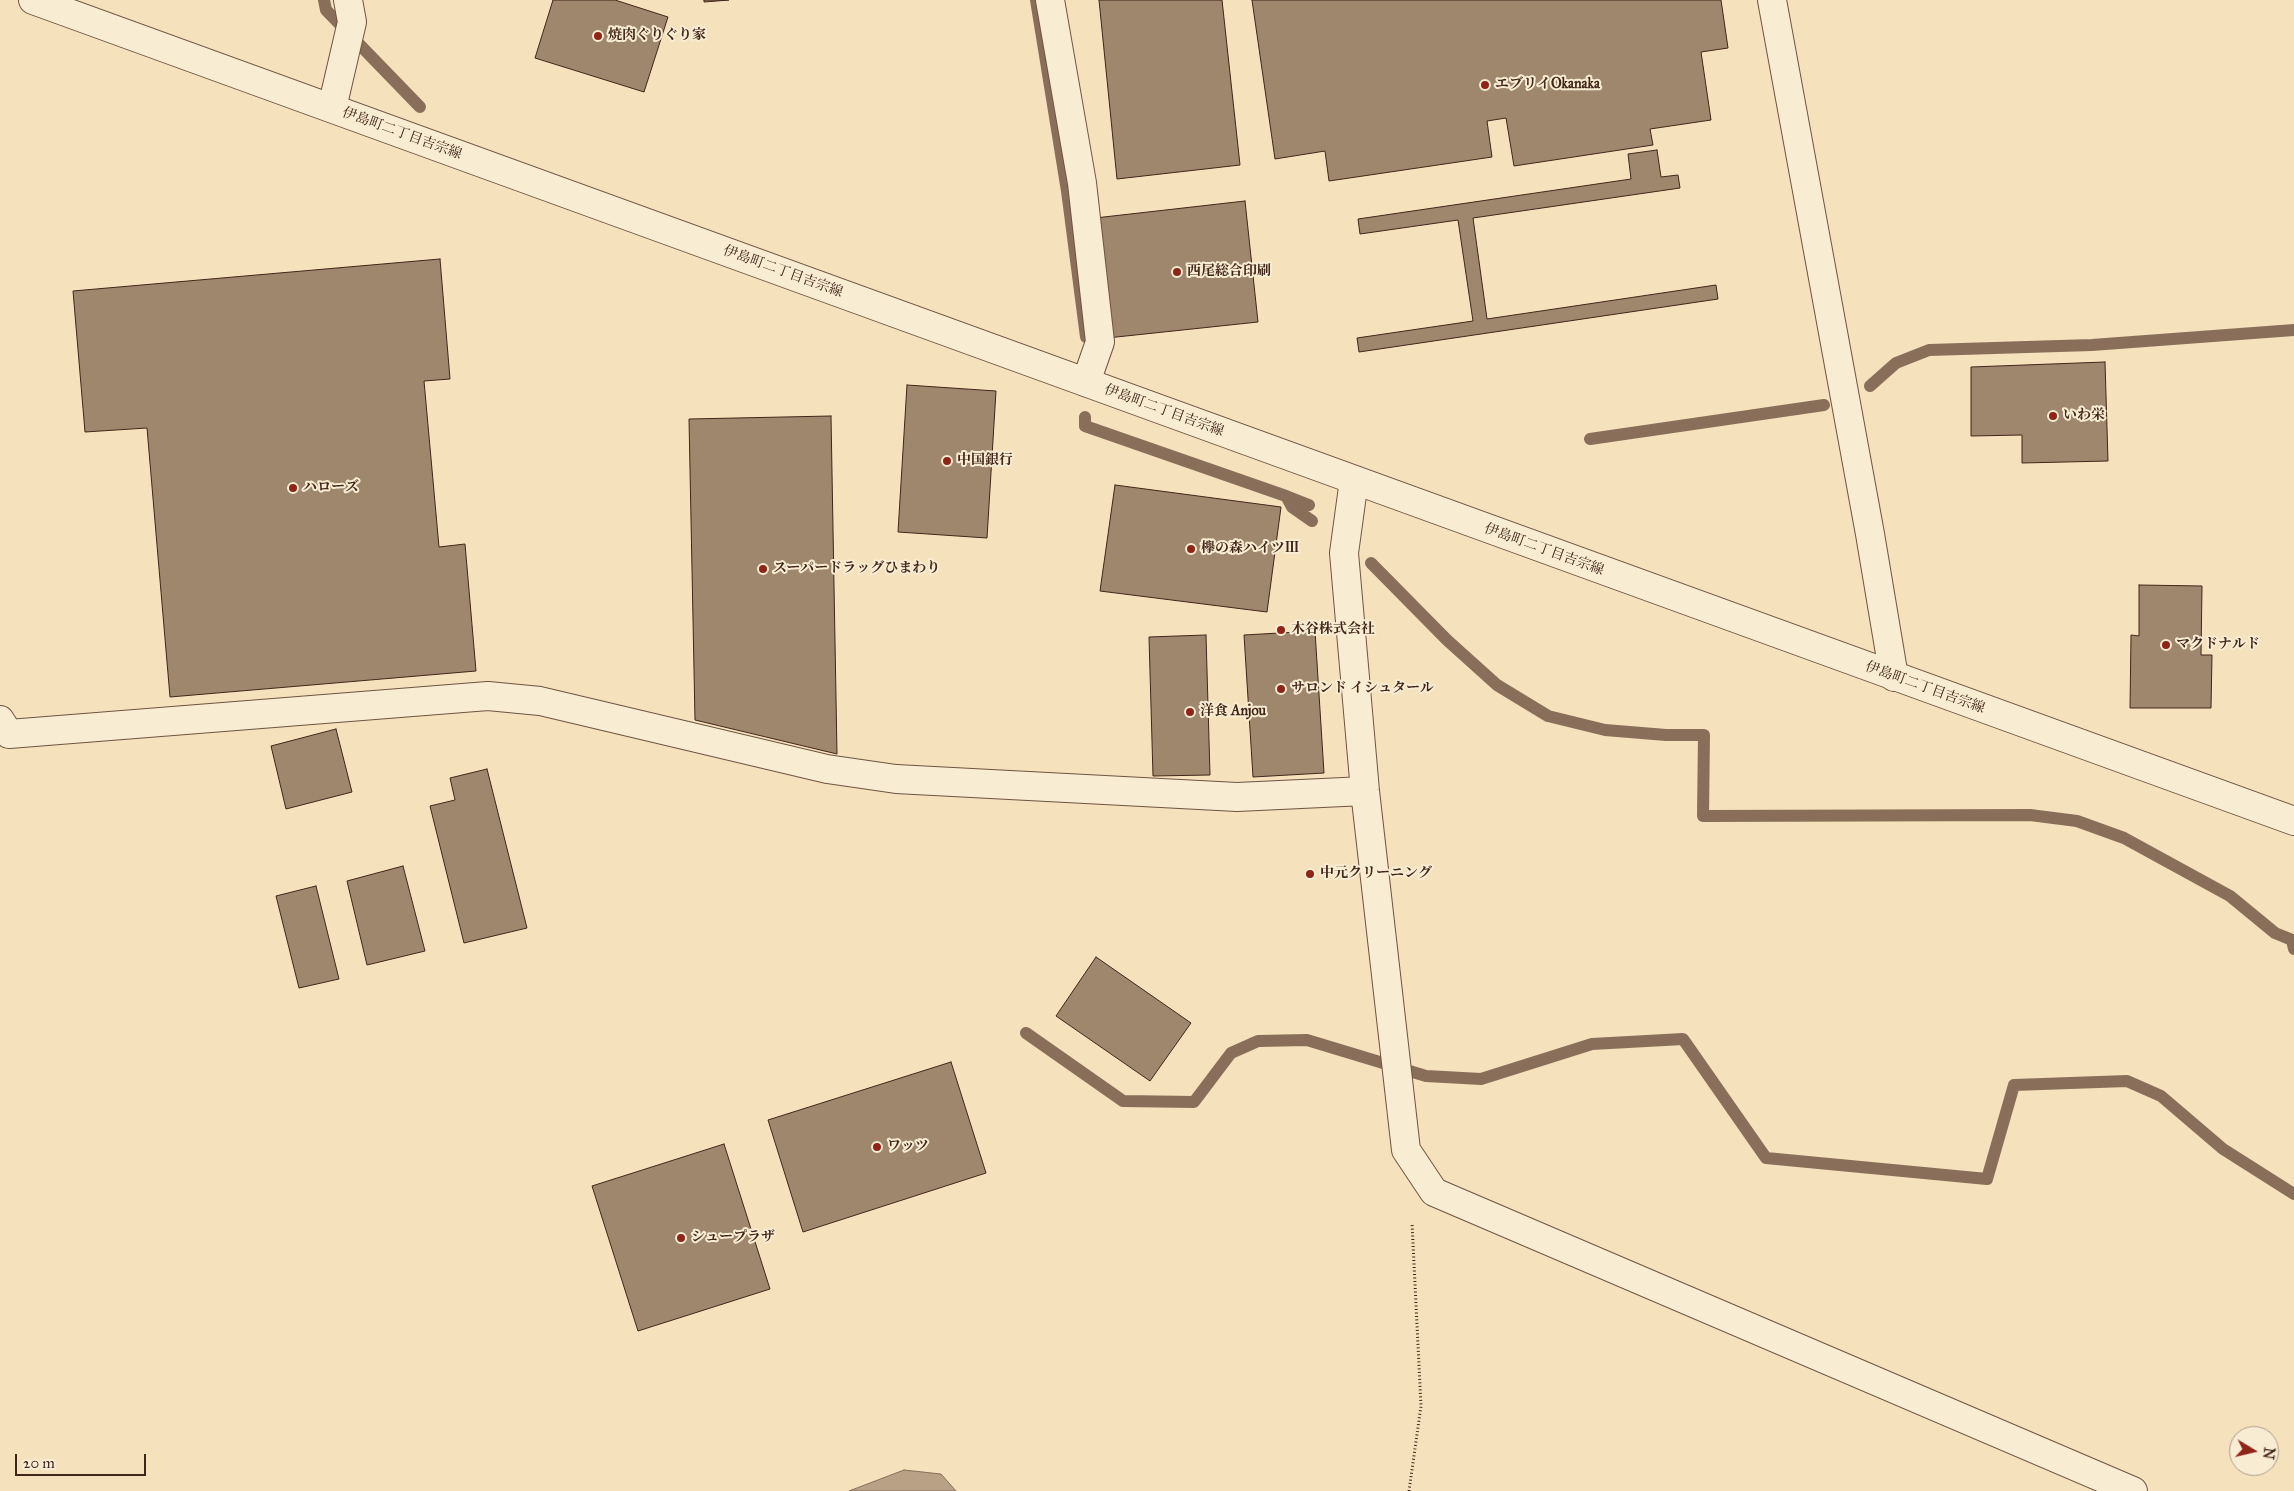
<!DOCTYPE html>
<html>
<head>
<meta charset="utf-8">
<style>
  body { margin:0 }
  #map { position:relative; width:2294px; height:1491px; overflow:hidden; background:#f5e1bc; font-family:"IM FELL Great Primer",serif }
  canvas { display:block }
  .north { position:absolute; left:2229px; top:1426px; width:50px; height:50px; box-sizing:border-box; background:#f8ecd3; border:1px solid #af9c89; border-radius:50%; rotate:99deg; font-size:14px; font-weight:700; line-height:20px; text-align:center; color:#422519 }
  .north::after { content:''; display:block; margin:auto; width:18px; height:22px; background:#8f2418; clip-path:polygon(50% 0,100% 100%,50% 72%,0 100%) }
  .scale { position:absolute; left:15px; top:1454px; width:131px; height:22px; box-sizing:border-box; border:2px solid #422519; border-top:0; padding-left:6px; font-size:15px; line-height:18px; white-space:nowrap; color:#422519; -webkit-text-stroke:4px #f8ecd3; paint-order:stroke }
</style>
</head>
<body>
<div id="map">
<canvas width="2294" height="1491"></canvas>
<div class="north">N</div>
<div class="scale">20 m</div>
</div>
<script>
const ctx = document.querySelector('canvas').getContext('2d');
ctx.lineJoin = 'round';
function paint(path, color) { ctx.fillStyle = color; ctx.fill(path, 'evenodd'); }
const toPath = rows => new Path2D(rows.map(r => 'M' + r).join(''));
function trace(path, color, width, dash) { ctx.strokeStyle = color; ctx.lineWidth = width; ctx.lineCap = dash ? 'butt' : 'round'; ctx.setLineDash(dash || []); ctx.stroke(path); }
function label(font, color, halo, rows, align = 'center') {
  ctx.font = font + ' "IM FELL Great Primer","Noto Serif JP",serif'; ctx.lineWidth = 4; ctx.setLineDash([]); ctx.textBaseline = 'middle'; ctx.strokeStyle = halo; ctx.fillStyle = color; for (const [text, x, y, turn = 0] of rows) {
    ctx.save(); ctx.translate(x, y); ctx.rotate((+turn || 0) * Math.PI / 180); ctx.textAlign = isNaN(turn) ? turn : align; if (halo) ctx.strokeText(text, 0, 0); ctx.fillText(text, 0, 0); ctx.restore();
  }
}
const water = toPath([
  [904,1470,941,1474,956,1491,849,1491,904,1470]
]);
paint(water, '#b8a185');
trace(water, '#896f5a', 1);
trace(toPath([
  [324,0,326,10,420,107],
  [1036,0,1067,191,1086,337],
  [1870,386,1896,363,1929,350,2092,345,2294,330],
  [1085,417,1085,426,1286,496,1292,507,1312,521],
  [1590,439,1824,405],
  [1286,496,1309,505],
  [1371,563,1447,640,1497,685,1548,716,1605,730,1666,735,1704,735,1703,816,2030,815,2077,821,2124,838,2230,896,2275,933,2292,940,2294,949],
  [1026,1033,1123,1101,1194,1102,1231,1053,1258,1041,1307,1040,1426,1076,1481,1079,1592,1044,1683,1039,1766,1158,1987,1179,2014,1085,2127,1081,2161,1096,2223,1149,2294,1194]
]), '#896f5a', 12);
const building = toPath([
  [553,0,615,0,668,17,644,92,535,58,553,0],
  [704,0,729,0,704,2,704,0],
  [1099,0,1222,0,1240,165,1117,179,1099,0],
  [1252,0,1721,0,1728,48,1701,52,1711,120,1650,129,1653,145,1514,166,1506,118,1487,121,1492,157,1329,181,1325,151,1275,159,1252,0],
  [1657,150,1661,177,1678,175,1680,188,1473,218,1487,319,1716,285,1718,299,1359,352,1357,338,1473,321,1458,220,1360,234,1358,219,1631,179,1628,154,1657,150],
  [1245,201,1258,322,1107,338,1095,218,1245,201],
  [440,259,450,379,424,381,439,547,465,544,476,671,170,697,147,428,85,432,73,291,440,259],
  [2105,362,2108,461,2022,463,2022,435,1971,436,1971,367,2105,362],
  [907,385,996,391,987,538,898,532,907,385],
  [831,416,837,754,695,720,689,419,831,416],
  [1115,485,1281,507,1267,612,1100,591,1115,485],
  [2139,585,2202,586,2201,655,2212,655,2211,708,2130,708,2131,635,2139,636,2139,585],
  [1315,631,1324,773,1253,777,1244,635,1315,631],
  [1206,635,1210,775,1153,776,1149,637,1206,635],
  [336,729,352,792,286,809,271,746,336,729],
  [487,769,527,928,464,943,430,806,455,800,450,778,487,769],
  [403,866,425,951,367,965,347,881,403,866],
  [316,886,339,979,299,988,276,896,316,886],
  [1096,957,1191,1023,1150,1081,1056,1016,1096,957],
  [951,1062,986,1173,803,1232,768,1120,951,1062],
  [724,1144,770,1289,638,1331,592,1186,724,1144]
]);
paint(building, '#9f876e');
trace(building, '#422519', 1);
const minor = toPath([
  [1050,0,1082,183,1100,342,1086,382],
  [1772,0,1870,534,1894,677],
  [332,108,352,22,348,0],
  [1354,480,1344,553,1365,791,1406,1150,1434,1192,2133,1491],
  [0,720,9,734,488,696,540,701,827,769,896,779,1237,797,1365,791]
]);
const tertiary = toPath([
  [33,0,2294,821]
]);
trace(minor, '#6f5442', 30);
trace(tertiary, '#6f5442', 30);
trace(toPath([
  [1409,1491,1421,1406,1412,1223]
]), '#422519', 3, [1, 2.5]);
trace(minor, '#f8ecd3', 28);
trace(tertiary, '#f8ecd3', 28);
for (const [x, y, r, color] of [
  [598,36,5,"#8f2418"],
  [1485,85,5,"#8f2418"],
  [1177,272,5,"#8f2418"],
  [2053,416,5,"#8f2418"],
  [947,461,5,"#8f2418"],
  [293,488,5,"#8f2418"],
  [1191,549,5,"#8f2418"],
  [763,569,5,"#8f2418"],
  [1281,630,5,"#8f2418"],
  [2166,645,5,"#8f2418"],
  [1281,689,5,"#8f2418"],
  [1190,712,5,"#8f2418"],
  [1310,874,5,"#8f2418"],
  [877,1147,5,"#8f2418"],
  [681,1238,5,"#8f2418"]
]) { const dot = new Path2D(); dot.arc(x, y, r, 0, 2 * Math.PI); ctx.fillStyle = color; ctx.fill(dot); trace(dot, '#f8ecd3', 2); }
label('bold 14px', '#422519', '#f8ecd3', [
  ["焼肉ぐりぐり家",608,36],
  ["エブリイOkanaka",1495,85],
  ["西尾総合印刷",1187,272],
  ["いわ栄",2063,416],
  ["中国銀行",957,461],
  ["ハローズ",303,488],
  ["欅の森ハイツⅢ",1201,549],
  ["スーパードラッグひまわり",773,569],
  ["木谷株式会社",1291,630],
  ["マクドナルド",2176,645],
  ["サロンド イシュタール",1291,689],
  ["洋食 Anjou",1200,712],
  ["中元クリーニング",1320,874],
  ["ワッツ",887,1147],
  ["シュープラザ",691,1238]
], 'left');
label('14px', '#422519', '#f8ecd3', [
  ["伊島町二丁目吉宗線",402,134,20],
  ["伊島町二丁目吉宗線",783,272,20],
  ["伊島町二丁目吉宗線",1164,411,20],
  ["伊島町二丁目吉宗線",1544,550,20],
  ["伊島町二丁目吉宗線",1925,688,20]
]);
</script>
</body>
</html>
